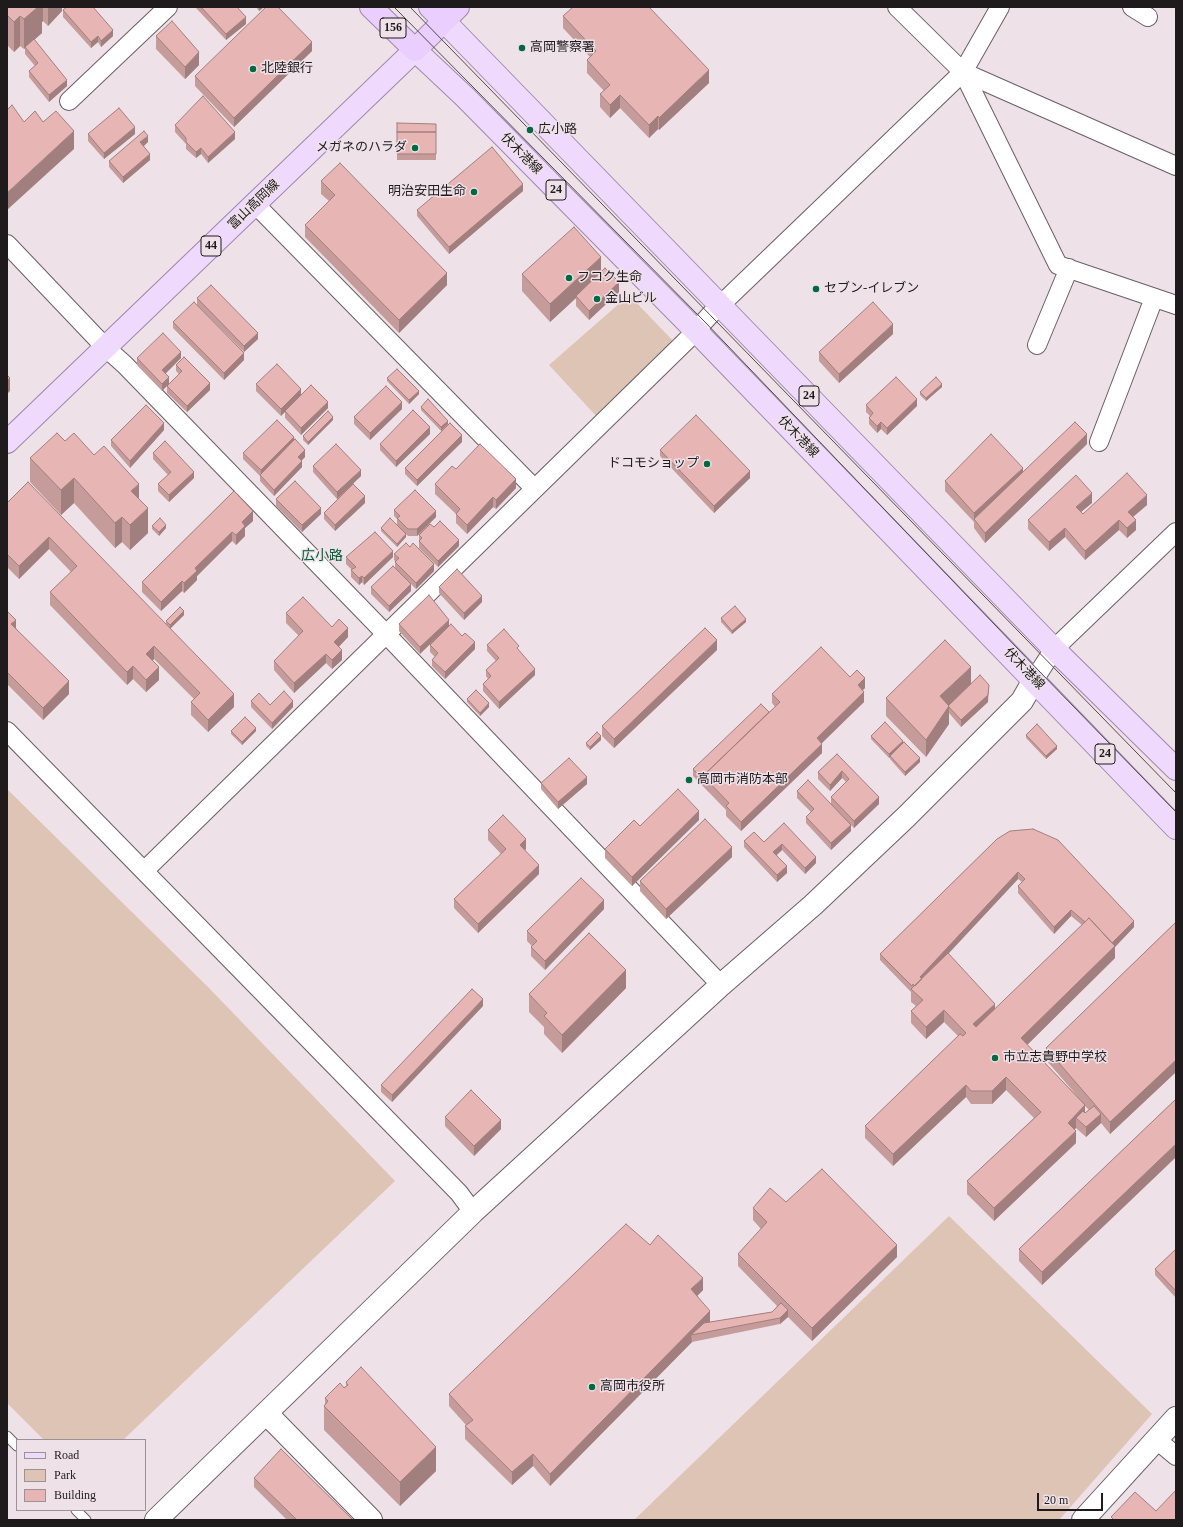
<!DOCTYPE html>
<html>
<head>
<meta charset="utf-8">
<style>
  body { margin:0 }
  #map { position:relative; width:1183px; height:1527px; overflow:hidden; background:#eee2e8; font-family:"Times New Roman",serif }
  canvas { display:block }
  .frame { position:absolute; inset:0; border:8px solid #1f1b1d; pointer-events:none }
  .legend { position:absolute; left:16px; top:1439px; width:130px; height:72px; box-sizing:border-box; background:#eee2e8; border:1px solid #9b9297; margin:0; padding:5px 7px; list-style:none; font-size:12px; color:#1f1b1d }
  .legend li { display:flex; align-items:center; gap:8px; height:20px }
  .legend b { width:20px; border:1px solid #9b9297 }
  .scale { position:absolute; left:1037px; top:1493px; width:66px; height:18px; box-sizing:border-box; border:2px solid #1f1b1d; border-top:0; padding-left:5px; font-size:12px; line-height:14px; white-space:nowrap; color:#1f1b1d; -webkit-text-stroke:3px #eee2e8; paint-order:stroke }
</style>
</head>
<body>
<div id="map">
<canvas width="1183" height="1527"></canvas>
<div class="frame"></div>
<ul class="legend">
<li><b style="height:5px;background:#efdafe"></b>Road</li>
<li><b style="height:11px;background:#dec4b5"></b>Park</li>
<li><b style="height:11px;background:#e6b5b4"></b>Building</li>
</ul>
<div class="scale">20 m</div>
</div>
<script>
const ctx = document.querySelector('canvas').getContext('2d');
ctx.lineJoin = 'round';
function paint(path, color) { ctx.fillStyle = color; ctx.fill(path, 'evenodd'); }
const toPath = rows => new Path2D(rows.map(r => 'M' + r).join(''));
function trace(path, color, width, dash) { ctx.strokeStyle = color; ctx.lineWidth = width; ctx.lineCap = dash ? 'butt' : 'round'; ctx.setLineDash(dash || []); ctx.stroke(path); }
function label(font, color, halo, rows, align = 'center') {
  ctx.font = font + ' "Times New Roman","Noto Sans JP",serif'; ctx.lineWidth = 3; ctx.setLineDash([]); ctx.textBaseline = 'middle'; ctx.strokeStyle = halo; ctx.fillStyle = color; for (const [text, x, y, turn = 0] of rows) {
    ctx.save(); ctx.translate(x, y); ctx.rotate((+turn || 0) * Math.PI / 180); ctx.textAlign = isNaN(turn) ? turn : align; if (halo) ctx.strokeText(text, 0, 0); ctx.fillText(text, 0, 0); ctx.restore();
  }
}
paint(toPath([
  [629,295,676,344,598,418,549,365],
  [7,789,208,987,395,1181,123,1440,44,1440,7,1403],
  [949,1216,1152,1414,1059,1520,634,1520]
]), '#dec4b5');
const service = toPath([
  [7,1436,17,1446],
  [76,1510,86,1520]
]);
const minor = toPath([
  [897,7,963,72,1058,265,1176,305],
  [1132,7,1148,17],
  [963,72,1176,166],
  [69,101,168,7],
  [255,204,534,488],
  [7,244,105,347,125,365,385,633,721,985],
  [1037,345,1069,268],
  [1099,442,1154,298],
  [1034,680,1054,649,1176,532],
  [7,731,459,1193,473,1212],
  [144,871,689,338,710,315,963,72,1000,7],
  [1157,1440,1176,1456]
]);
const tertiary = toPath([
  [266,1413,371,1520],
  [156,1520,473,1212,721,985,813,905,906,817,1022,701,1034,680],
  [1083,1520,1176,1418]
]);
const primary = toPath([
  [444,21,1054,649,1176,769],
  [7,442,415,50,465,97,696,331,1176,828]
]);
const trunk = toPath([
  [371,7,415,50,458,7],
  [430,7,444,21]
]);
trace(service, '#695f64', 11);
trace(minor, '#695f64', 20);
trace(tertiary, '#695f64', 24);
trace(primary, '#a087af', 24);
trace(trunk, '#a087af', 24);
trace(service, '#fff', 9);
trace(minor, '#fff', 18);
trace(tertiary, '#fff', 22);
trace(primary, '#efdafe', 22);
trace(trunk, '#eacefe', 22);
trace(toPath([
  [394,7,704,321,1040,672,1176,812],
  [410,7,1176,793]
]), '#504a4d', 1);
paint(toPath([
  [7,7,62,7,62,11,48,26,43,21,42,22,42,33,34,40,67,86,49,102,29,77,29,71,35,66,25,54,25,49,24,49,20,46,14,52,7,45],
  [196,7,237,7,246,24,226,40,196,8],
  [256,7,264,7,259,11],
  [63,10,113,36,101,47,98,42,91,48,63,17],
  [563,16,709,83,659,130,658,129,649,138,620,108,610,118,600,107,600,94,604,91,587,73,587,60,590,57,563,28],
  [156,36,199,65,185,79,156,49],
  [312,51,234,127,195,86,195,76],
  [175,125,235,139,208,163,201,154,196,158,186,149,186,144,175,132],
  [397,132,436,139,436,160,397,160],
  [88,134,135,134,104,159,88,141],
  [148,142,144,146,150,160,123,183,109,167,109,161],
  [321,181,447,285,399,333,305,237,305,225,329,201,321,194],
  [523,191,449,254,417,216,417,210],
  [522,274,619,292,589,320,576,306,576,298,550,322,522,291],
  [197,298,258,339,244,352,197,305],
  [173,322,244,360,224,380,173,328],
  [893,334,839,383,819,361,819,352],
  [137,358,181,358,165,374,162,391,137,365],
  [176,365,210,390,187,412,167,393,167,386,179,374,176,371],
  [387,378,419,394,409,404,387,381],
  [256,384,301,395,328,408,301,435,285,418,285,412,281,416,256,391],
  [942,387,926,401,920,395,920,392],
  [866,405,917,406,887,435,881,429,877,433,869,424,869,418,870,416,866,412],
  [421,407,448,424,441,431,421,410],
  [402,409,370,440,354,424,354,417],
  [333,420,308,445,303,440,303,436],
  [164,430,130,468,111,446,111,440],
  [430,434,396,467,380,450,380,444],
  [65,441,94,455,139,499,148,533,130,550,122,542,115,548,74,503,61,515,30,482,30,458],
  [294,441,305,457,302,460,302,467,274,496,260,481,260,476,243,459,243,453],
  [462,442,417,486,405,474,405,468],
  [1087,444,985,543,974,528,974,522,945,491,945,481,1023,472],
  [660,450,750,478,714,513,660,456],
  [153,453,194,478,169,502,158,491,158,484,168,475,153,459],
  [313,466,361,476,337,499,313,472],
  [456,469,516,488,496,509,493,507,467,534,456,523,456,514,435,494,435,484],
  [234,491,253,521,245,528,245,536,236,545,232,541,197,576,197,580,184,593,182,591,161,611,142,592,142,582],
  [276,499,321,514,302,532,276,506],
  [7,503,166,624,166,621,184,615,170,628,234,707,208,732,191,715,191,702,194,699,154,659,152,661,159,680,146,692,133,679,127,685,50,605,50,592,71,572,49,549,19,579,7,567],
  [365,503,335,531,324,519,324,513],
  [1092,503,1081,512,1083,514,1147,505,1133,517,1136,530,1127,538,1119,530,1085,560,1065,537,1049,551,1028,529,1028,520],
  [394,510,436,517,417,536,408,536,397,525,397,519,394,516],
  [152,526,166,528,159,536,152,529],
  [434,527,459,546,438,567,419,548,419,535],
  [381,528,406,537,397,547,381,531],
  [394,554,434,571,416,589,411,584,411,591,389,612,371,594,371,587,395,568,395,561,394,560],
  [346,557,393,557,364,585,362,582,359,585,351,577,351,570,352,570,346,564],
  [439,587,482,602,464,620,439,593],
  [429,595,420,654,399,631,399,624],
  [7,611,16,628,69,694,43,720,7,684],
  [286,613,332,627,348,637,338,647,342,660,332,669,326,663,294,693,274,670,274,661,299,636,286,623],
  [721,618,746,622,732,634,721,622],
  [430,645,475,649,445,679,432,666,432,660,435,657,430,652],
  [487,645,519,651,535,675,499,709,483,691,483,684,488,679,486,676,486,670,496,661,487,651],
  [717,650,614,748,602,736,602,726],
  [850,677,865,688,862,690,864,702,821,743,822,753,741,831,726,816,726,810,693,776,693,769,769,712,775,707,772,703,772,694],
  [971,684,988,702,961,727,949,713,949,724,926,757,886,716,886,698],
  [467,699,489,707,480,716,467,702],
  [251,701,270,705,293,707,272,729,251,707],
  [231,731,256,731,242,745,231,734],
  [1026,735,1057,749,1046,759,1026,738],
  [871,736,903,743,920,762,905,776,890,759,890,757,889,758,871,739],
  [601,740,590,750,586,746,586,743],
  [837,754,879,804,854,828,851,825,851,831,831,850,806,823,806,817,811,812,797,798,797,791,831,804,831,797,846,782,842,778,830,791,818,779,818,772],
  [541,783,587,784,558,809,541,789],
  [699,820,632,886,605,858,605,849,640,826],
  [784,823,816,863,805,874,782,850,777,855,787,873,777,882,744,847,744,841,764,842],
  [488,830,526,849,525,850,539,874,478,933,454,908,454,899,501,854,488,840],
  [997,839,1134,927,1115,947,1115,958,1027,1045,1079,1098,1046,1060,1046,1048,1176,922,1176,1072,1110,1134,1101,1123,1086,1137,1076,1128,1074,1129,1076,1143,994,1221,967,1194,967,1181,1034,1118,1006,1090,992,1104,971,1104,966,1097,893,1166,865,1138,865,1126,958,1036,944,1022,926,1039,911,1023,911,1011,916,1006,911,1002,911,992,880,960,880,954],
  [1018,879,1022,882,1018,886,1018,893,1054,934,1071,916,1082,925,995,1009,948,954],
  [1085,1106,1089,1110,1085,1113],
  [732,857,666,919,640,891,640,881],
  [604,909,545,970,531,956,531,947,532,946,527,941,527,931],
  [626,988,562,1053,544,1034,544,1027,529,1012,529,994],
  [483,1006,392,1102,381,1092,381,1085],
  [1176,1099,1176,1157,1042,1285,1019,1261,1019,1249],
  [445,1117,501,1129,474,1156,445,1126],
  [786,1202,897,1257,812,1341,788,1317,780,1324,692,1342,550,1486,533,1466,512,1485,465,1439,465,1426,466,1425,449,1406,449,1394,650,1245,703,1290,697,1296,710,1322,772,1312,777,1306,738,1266,738,1254,761,1229,753,1220,753,1208],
  [1176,1249,1176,1298,1155,1275,1155,1269],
  [346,1382,436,1471,400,1506,324,1430,324,1406,325,1405,325,1398,346,1386],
  [254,1478,353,1520,287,1520,254,1487]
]), '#c69c9b');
paint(toPath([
  [37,7,43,7,43,21,42,22,42,33,25,48,25,47,24,49,24,19],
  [48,7,62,7,62,11,48,26],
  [259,7,264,7,259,11],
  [20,16,20,46,14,52,14,22],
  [246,17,246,24,226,40,226,34],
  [113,30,113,36,101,47,101,41],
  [98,36,98,42,91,48,91,42],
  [312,42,312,51,234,127,234,118],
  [199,52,199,65,185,79,185,67],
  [709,70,709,83,659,130,659,118],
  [67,80,67,86,49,102,49,95],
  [620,95,620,108,610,118,610,105],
  [658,116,658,129,649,138,649,125],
  [135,127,135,134,104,159,104,153],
  [74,131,74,149,7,210,7,193],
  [235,132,235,139,208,163,208,157],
  [148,136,148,142,140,149,140,142],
  [201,148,201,154,196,158,196,152],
  [150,154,150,160,123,183,123,177],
  [523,184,523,191,449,254,449,247],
  [601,257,601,274,576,296,576,298,550,322,550,304],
  [447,273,447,285,399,333,399,320],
  [619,282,619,292,589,320,589,311],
  [893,324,893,334,839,383,839,374],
  [258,333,258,339,244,352,244,346],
  [181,352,181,358,162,377,162,370],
  [244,353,244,360,224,380,224,373],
  [169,377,169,384,162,391,162,384],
  [10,378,10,391,7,394,7,381],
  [210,383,210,390,187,412,187,406],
  [942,384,942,387,926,401,926,398],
  [301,389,301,395,281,416,281,409],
  [419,391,419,394,409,404,409,400],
  [917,399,917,406,887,435,887,428],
  [328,402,328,408,301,435,301,428],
  [402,402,402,409,370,440,370,433],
  [333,417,333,420,308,445,308,442],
  [448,421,448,424,441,431,441,427],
  [881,422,881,429,877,433,877,426],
  [164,423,164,430,130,468,130,461],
  [430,427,430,434,396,467,396,461],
  [1087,434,1087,444,985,543,985,533],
  [462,435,462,442,417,486,417,480],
  [294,437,294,444,261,475,261,470],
  [305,450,305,457,298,464,298,457],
  [302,461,302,467,274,496,274,490],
  [1023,468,1023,478,974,519,974,513],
  [361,470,361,476,337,499,337,492],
  [750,471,750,478,714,513,714,506],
  [194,472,194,478,169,502,169,495],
  [74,478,74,503,61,515,61,490],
  [516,479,516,488,496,509,496,500],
  [139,484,139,508,131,491],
  [1092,493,1092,503,1076,516,1076,507],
  [1147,495,1147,505,1128,521,1128,512],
  [365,496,365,503,335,531,335,525],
  [493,497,493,507,467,534,467,525],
  [148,508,148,533,130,550,130,525],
  [321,508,321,514,302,532,302,525],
  [253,511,253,521,245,528,245,536,236,545,236,535,242,522],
  [436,511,436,517,417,536,417,529],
  [122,517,122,542,115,548,115,523],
  [1119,520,1119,530,1085,560,1085,551],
  [1136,520,1136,530,1127,538,1127,528],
  [166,525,166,528,159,536,159,532],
  [1065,528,1065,537,1049,551,1049,542],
  [232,532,232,541,197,576,197,580,184,593,184,583,195,568],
  [406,534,406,537,397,547,397,544],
  [49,537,49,549,19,579,19,566],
  [459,540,459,546,438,567,438,561],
  [393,551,393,557,364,585,364,578],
  [434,564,434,571,416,589,416,583],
  [362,576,362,582,359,585,359,578],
  [182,581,182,591,161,611,161,602],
  [411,584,411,591,389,612,389,606],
  [482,596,482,602,464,620,464,613],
  [184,611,184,615,170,629,170,625],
  [746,619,746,622,732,634,732,631],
  [16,620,16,632,11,624],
  [449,620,449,626,420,654,420,647],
  [348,628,348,637,334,652,334,642],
  [717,640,717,650,614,748,614,739],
  [475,642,475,649,445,679,445,672],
  [154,646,154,659,146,667,146,654],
  [342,650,342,660,332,669,332,660],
  [326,654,326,663,294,693,294,683],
  [133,666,133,679,127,685,127,672],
  [159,667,159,680,146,692,146,680],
  [971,667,971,685,940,714,940,696],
  [535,669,535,675,499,709,499,702],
  [865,678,865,688,858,695,858,685],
  [69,681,69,694,43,720,43,708],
  [989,685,988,702,961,727,961,720],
  [864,692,864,702,817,748,817,738],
  [234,694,234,707,208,732,208,720],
  [293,701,293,707,272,729,272,723],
  [489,703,489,707,480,716,480,713],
  [949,706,949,724,926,757,926,740],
  [256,728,256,731,242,745,242,742],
  [601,736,601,740,590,750,590,747],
  [903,741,903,744,889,758,889,754],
  [822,744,822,753,741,831,741,822],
  [1057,746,1057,749,1046,759,1046,756],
  [920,758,920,762,905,776,905,772],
  [842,771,842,778,830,791,830,785],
  [587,777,587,784,558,809,558,802],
  [879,797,879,804,854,828,854,821],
  [699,811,699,820,632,886,632,877],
  [851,825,851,831,831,850,831,843],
  [526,839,526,849,520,855,520,845],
  [782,844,782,850,773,858,773,852],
  [732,847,732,857,666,919,666,909],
  [816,857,816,863,805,874,805,868],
  [539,865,539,874,478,933,478,924],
  [787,866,787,873,777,882,777,875],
  [1018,872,1018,879,920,984,920,977],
  [604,900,604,909,545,970,545,961],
  [1071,910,1071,916,1054,934,1054,927],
  [1134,921,1134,927,1115,947,1115,958,1021,1051,1021,1038,1109,946],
  [626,970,626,988,562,1053,562,1035],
  [483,999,483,1006,392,1102,392,1095],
  [995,1004,995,1016,973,1036,973,1024],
  [944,1010,944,1022,926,1039,926,1027],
  [1176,1060,1176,1072,1110,1134,1110,1122],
  [1006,1077,1006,1090,992,1104,992,1091],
  [966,1085,966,1097,893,1166,893,1154],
  [1085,1105,1085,1118,1076,1118,1076,1128,1068,1136,1068,1123],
  [1101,1114,1101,1123,1086,1137,1086,1127],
  [501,1120,501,1129,474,1156,474,1146],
  [1076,1131,1076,1143,994,1221,994,1208],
  [1176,1144,1176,1157,1042,1285,1042,1272],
  [897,1245,897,1257,812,1341,812,1328],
  [703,1278,703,1290,691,1302,691,1289],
  [788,1310,788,1317,780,1324,780,1318],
  [710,1311,710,1323,691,1335,692,1342,550,1486,550,1474],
  [436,1447,436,1471,400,1506,400,1482],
  [533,1454,533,1466,512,1485,512,1472]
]), '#a17f7e');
const building = toPath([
  [7,7,38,7,24,19,20,16,14,22,7,15,7,7],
  [67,7,93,7,113,30,101,41,98,36,91,42,63,10,67,7],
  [201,7,237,7,246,17,226,34,201,7],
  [266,7,278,7,312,42,234,118,195,76,266,7],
  [573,7,649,7,709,70,659,118,658,116,649,125,620,95,610,105,600,94,610,85,587,60,596,51,563,16,573,7],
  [172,21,199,52,185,67,156,36,172,21],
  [34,39,67,80,49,95,29,71,38,63,25,47,34,39],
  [203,96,235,132,208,157,201,148,196,152,186,142,186,138,175,125,203,96],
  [12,105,24,122,35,111,43,122,56,111,74,131,7,193,7,110,12,105],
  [119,108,135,127,104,153,88,134,119,108],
  [397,123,436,124,436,132,397,132,397,123],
  [144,131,148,136,140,142,150,154,123,177,109,161,144,131],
  [397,132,436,132,436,154,397,154,397,132],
  [492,147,523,184,449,247,417,210,492,147],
  [340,163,447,273,399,320,305,225,335,195,321,181,340,163],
  [574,227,601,257,550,304,522,274,574,227],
  [605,268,619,282,589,311,576,296,605,268],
  [211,285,258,333,244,346,197,298,211,285],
  [194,302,244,353,224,373,173,322,194,302],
  [873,302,893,324,839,374,819,352,873,302],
  [163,333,181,352,162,370,169,377,162,384,137,358,163,333],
  [184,357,210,383,187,406,167,386,182,371,176,365,184,357],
  [277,364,301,389,281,409,256,384,277,364],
  [397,369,419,391,409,400,387,378,397,369],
  [7,375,10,378,7,381,7,375],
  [896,377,917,399,887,428,881,422,877,426,869,418,873,413,866,405,896,377],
  [936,377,942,384,926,398,920,392,936,377],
  [311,385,328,402,301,428,285,411,311,385],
  [386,386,402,402,370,433,354,417,386,386],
  [428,399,448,421,441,427,421,407,428,399],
  [146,405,164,423,130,461,111,440,146,405],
  [413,410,430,427,396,461,380,444,413,410],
  [328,411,333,417,308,442,303,436,328,411],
  [696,415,750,471,714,506,660,450,696,415],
  [277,420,294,437,261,470,243,453,277,420],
  [1075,422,1087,434,985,533,974,519,1075,422],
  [450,423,462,435,417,480,405,468,450,423],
  [57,433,65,441,74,433,94,455,104,446,139,484,131,491,148,508,130,525,122,517,115,523,74,478,61,490,30,458,57,433],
  [991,434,1023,468,974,513,945,481,991,434],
  [295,439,305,450,298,457,302,461,274,490,260,475,295,439],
  [165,441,194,472,169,495,158,484,171,472,153,453,165,441],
  [336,444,361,470,337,492,313,466,336,444],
  [480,444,516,479,496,500,493,497,467,525,456,514,460,509,435,484,452,466,456,469,480,444],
  [1127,473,1147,495,1128,512,1136,520,1127,528,1119,520,1085,551,1065,528,1049,542,1028,520,1076,475,1092,493,1076,507,1083,514,1127,473],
  [295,481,321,508,302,525,276,499,295,481],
  [28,482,234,694,208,720,191,702,200,693,154,646,146,654,159,667,146,680,133,666,127,672,50,592,77,566,49,537,19,566,7,554,7,503,28,482],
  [353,484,365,496,335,525,324,513,353,484],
  [415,490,436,511,417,529,408,529,397,518,400,516,394,510,415,490],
  [234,491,253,511,242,522,245,526,236,535,232,532,195,568,197,571,184,583,182,581,161,602,142,582,234,491],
  [160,518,166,525,159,532,152,526,160,518],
  [390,518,406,534,397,544,381,528,390,518],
  [440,521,459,540,438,561,419,541,422,538,419,535,430,524,434,527,440,521],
  [375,532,393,551,364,578,362,576,359,578,351,570,356,567,346,557,375,532],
  [406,543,410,547,413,543,434,564,416,583,395,562,399,558,394,554,406,543],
  [393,566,411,584,389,606,371,587,393,566],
  [457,569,482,596,464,613,439,587,457,569],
  [429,595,449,620,420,647,399,624,429,595],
  [303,597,332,627,339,619,348,628,334,642,342,650,332,660,326,654,294,683,274,661,303,631,286,613,303,597],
  [735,606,746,619,732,631,721,618,735,606],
  [180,607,184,611,170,625,166,621,180,607],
  [7,611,16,620,11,624,69,681,43,708,7,672,7,611],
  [451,624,462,636,465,633,475,642,445,672,432,660,438,653,430,645,451,624],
  [705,628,717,640,614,739,602,726,705,628],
  [504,629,519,646,517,648,535,669,499,702,483,684,491,676,486,670,499,658,487,645,504,629],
  [945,640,971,667,940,696,949,706,926,740,886,698,945,640],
  [821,647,850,677,857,670,865,678,858,685,864,692,817,738,822,744,741,822,726,806,729,803,703,776,780,702,772,694,821,647],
  [980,675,989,685,988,695,961,720,948,706,980,675],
  [476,690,489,703,480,713,467,699,476,690],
  [284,691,293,701,272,723,251,701,259,693,270,705,284,691],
  [761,704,769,712,703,776,703,779,693,769,761,704],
  [245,717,256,728,242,742,231,731,245,717],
  [885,722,903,741,889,754,871,736,885,722],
  [1037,724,1057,746,1046,756,1026,735,1037,724],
  [597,732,601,736,590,747,586,743,597,732],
  [904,742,920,758,905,772,890,756,904,742],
  [837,754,879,797,854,821,831,797,849,779,842,771,830,785,818,772,837,754],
  [569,758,587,777,558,802,541,783,569,758],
  [808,780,851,825,831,843,806,817,814,809,797,791,808,780],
  [678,789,699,811,632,877,605,849,634,820,640,826,678,789],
  [503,815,526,839,520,845,539,865,478,924,454,899,506,849,488,830,503,815],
  [705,819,732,847,666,909,640,881,705,819],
  [784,823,816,857,805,868,782,844,773,852,787,866,777,875,744,841,754,832,764,842,784,823],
  [1033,829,1058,840,1134,921,1112,943,1089,918,1085,922,1071,910,1054,927,1018,886,1025,879,1018,872,920,977,922,979,915,986,913,984,912,986,880,954,997,839,1010,831,1033,829],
  [581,878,604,900,545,961,531,947,537,941,527,931,581,878],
  [1089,918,1115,946,1021,1038,1085,1105,1068,1123,1076,1131,994,1208,967,1181,1041,1112,1006,1077,992,1091,971,1091,966,1085,893,1154,865,1126,960,1034,963,1036,966,1033,944,1010,926,1027,911,1011,923,1000,911,989,948,953,995,1004,973,1024,976,1027,1089,918],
  [1176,922,1176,1060,1110,1122,1046,1048,1176,922],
  [589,933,626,970,562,1035,544,1016,547,1013,529,994,589,933],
  [472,989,483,999,392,1095,381,1085,472,989],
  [471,1090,501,1120,474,1146,445,1117,471,1090],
  [1176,1099,1176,1144,1042,1272,1019,1249,1176,1099],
  [1094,1106,1101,1114,1086,1127,1076,1118,1083,1111,1085,1113,1094,1106],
  [822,1169,897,1245,812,1328,738,1254,767,1222,753,1208,770,1188,786,1202,822,1169],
  [626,1224,650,1245,658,1235,703,1278,691,1289,710,1311,550,1474,533,1454,512,1472,465,1426,473,1420,449,1394,626,1224],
  [1176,1249,1176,1291,1155,1269,1176,1249],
  [781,1303,788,1310,780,1318,691,1335,704,1323,772,1312,781,1303],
  [361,1367,436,1447,400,1482,324,1406,328,1401,325,1398,340,1383,344,1388,348,1385,346,1382,361,1367],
  [281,1449,353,1520,297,1520,254,1478,281,1449],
  [1176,1490,1176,1520,1114,1520,1111,1517,1135,1492,1156,1511,1176,1490]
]);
paint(building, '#e6b5b4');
trace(building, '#a17f7e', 1);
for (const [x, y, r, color] of [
  [522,48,4,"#00693f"],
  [253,69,4,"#00693f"],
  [530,130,4,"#00693f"],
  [415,148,4,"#00693f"],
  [474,192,4,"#00693f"],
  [569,278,4,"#00693f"],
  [816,289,4,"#00693f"],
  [597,299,4,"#00693f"],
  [707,464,4,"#00693f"],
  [689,780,4,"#00693f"],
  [995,1058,4,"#00693f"],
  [592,1387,4,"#00693f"]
]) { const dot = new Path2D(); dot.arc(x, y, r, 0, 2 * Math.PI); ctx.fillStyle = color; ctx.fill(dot); trace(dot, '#eee2e8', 1.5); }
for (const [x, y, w] of [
  [393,28,26],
  [556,190,20],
  [211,246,20],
  [809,396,20],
  [1105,754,20]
]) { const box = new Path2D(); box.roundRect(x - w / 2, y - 10, w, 20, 3); ctx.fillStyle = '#eee2e8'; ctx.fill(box); trace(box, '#1f1b1d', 1); }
label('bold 12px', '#1f1b1d', null, [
  ["156",393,28],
  ["24",556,190],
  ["44",211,246],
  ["24",809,396],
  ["24",1105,754]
]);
label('13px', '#1f1b1d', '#eee2e8', [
  ["高岡警察署",530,48],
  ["北陸銀行",261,69],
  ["広小路",538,130],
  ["メガネのハラダ",407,148,"right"],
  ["明治安田生命",466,192,"right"],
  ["フコク生命",577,278],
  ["セブン-イレブン",824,289],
  ["金山ビル",605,299],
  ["ドコモショップ",699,464,"right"],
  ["高岡市消防本部",697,780],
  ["市立志貴野中学校",1003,1058],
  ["高岡市役所",600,1387]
], 'left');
label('13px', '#1f1b1d', '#eee2e8', [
  ["伏木港線",521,154,45],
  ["富山高岡線",254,205,-44],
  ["伏木港線",798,437,46],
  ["伏木港線",1024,669,46]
]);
label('14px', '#005d37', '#eee2e8', [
  ["広小路",322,556]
]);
</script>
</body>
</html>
